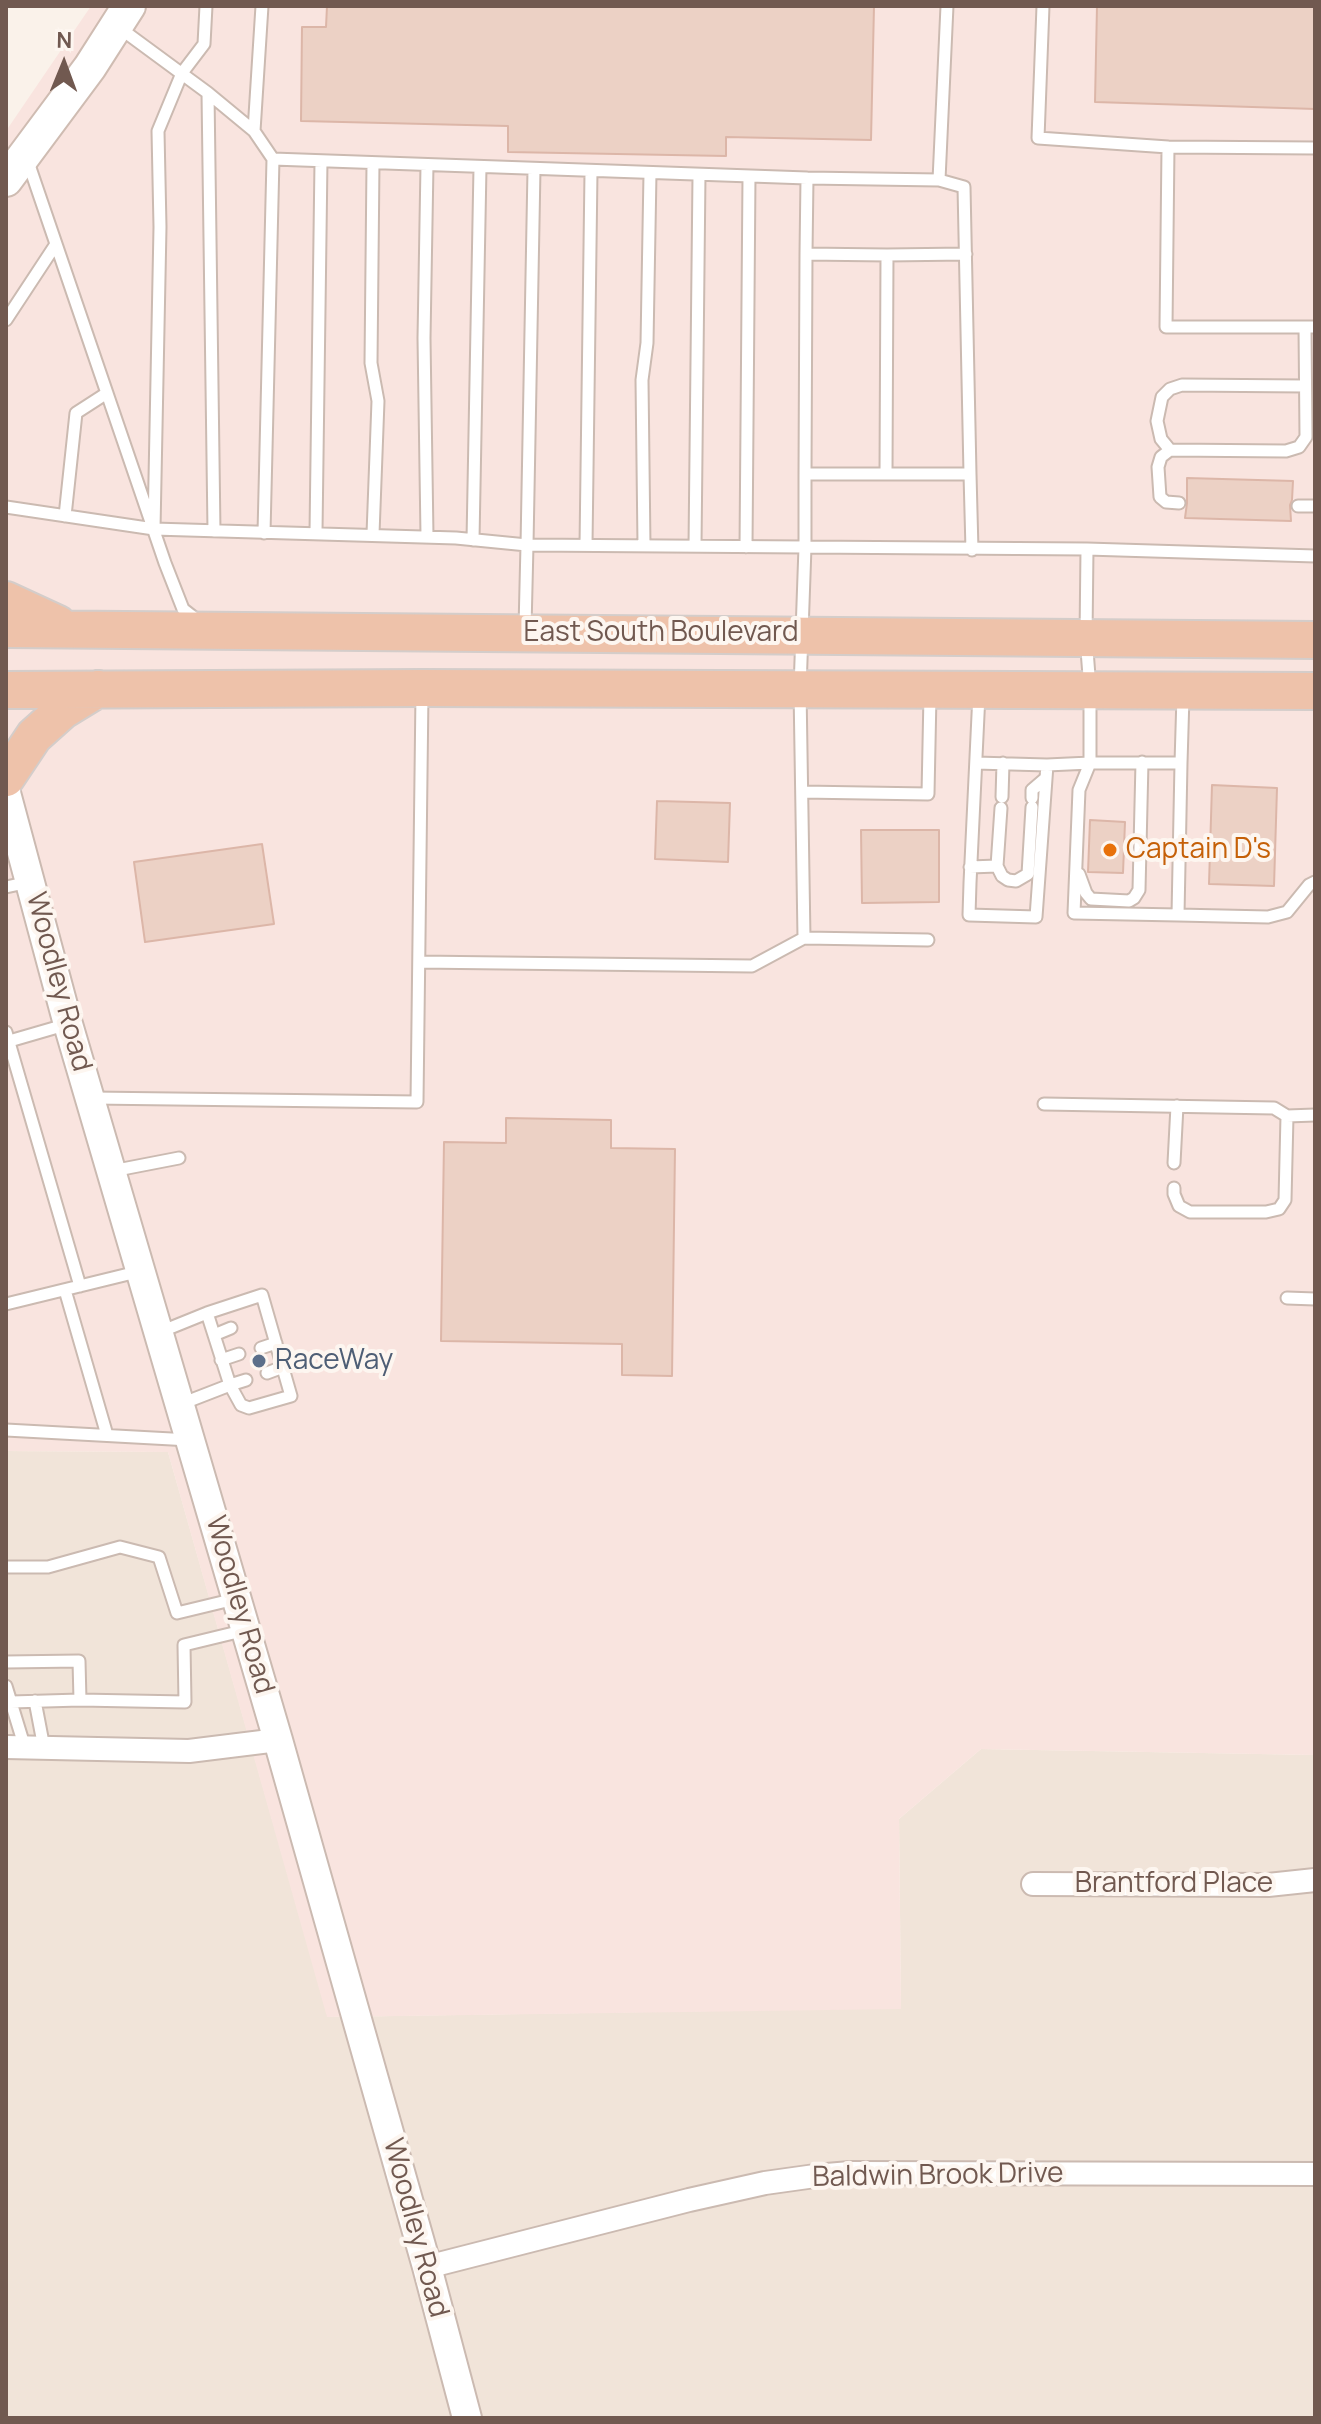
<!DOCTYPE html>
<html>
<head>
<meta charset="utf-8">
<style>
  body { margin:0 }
  #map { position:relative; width:1321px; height:2424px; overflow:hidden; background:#faf2ea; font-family:Manrope,sans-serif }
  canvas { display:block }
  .frame { position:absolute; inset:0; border:8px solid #715950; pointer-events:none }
  .north { position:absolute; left:24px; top:24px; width:80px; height:80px; -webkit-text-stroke:6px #fdf6f0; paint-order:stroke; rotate:1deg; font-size:22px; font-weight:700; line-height:32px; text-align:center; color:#715950 }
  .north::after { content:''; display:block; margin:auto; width:28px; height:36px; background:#715950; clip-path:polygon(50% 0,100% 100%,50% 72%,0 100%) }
</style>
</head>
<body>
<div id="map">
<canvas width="1321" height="2424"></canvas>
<div class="frame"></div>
<div class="north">N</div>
</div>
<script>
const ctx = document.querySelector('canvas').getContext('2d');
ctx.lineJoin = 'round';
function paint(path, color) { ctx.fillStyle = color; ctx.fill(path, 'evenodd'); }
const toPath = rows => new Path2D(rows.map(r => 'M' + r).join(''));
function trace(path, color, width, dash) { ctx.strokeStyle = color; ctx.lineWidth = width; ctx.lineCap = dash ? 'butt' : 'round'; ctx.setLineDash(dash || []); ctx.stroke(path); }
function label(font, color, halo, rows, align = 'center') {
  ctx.font = font + ' Manrope,sans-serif'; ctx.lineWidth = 8; ctx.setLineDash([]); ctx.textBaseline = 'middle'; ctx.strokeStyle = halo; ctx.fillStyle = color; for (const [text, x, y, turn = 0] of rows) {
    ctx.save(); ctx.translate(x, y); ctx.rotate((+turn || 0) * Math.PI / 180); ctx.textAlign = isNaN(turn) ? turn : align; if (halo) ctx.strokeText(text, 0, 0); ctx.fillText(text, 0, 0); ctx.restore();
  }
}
paint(toPath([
  [6,1451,168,1452,328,2017,901,2008,899,1819,981,1749,1315,1755,1315,2418,6,2418]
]), '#f1e4d9');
paint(toPath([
  [91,6,1315,6,1315,1755,981,1749,899,1819,901,2009,327,2017,168,1452,6,1451,6,131]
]), '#f9e4df');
const building = toPath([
  [327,6,874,6,871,140,726,137,726,156,508,152,508,126,301,121,302,27,326,27,327,6],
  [1097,6,1315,6,1315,109,1095,102,1097,6],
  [1187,478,1293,481,1292,500,1290,505,1291,521,1185,518,1187,503,1187,478],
  [1212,785,1277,788,1274,886,1209,884,1212,785],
  [657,801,730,803,728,862,655,859,657,801],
  [1090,820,1125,822,1123,873,1088,872,1090,820],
  [861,830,939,830,939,902,862,903,861,830],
  [262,844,274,924,145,942,134,862,262,844],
  [506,1118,611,1120,611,1148,675,1149,672,1376,622,1375,622,1344,441,1341,444,1142,506,1143,506,1118]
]);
paint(building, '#ecd1c5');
trace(building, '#dcb6a8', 2);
const service = toPath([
  [1043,6,1038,138,1168,147,1166,327,1315,327],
  [117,26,208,93,214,531],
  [208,93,254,131,262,6],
  [254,131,273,159,807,178],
  [1168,147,1315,148],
  [27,159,165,563,183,609,197,620],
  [939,180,947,6],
  [806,254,887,255],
  [6,320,56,244],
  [1170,450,1161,439,1157,421,1162,397,1170,389,1182,385,1305,386],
  [805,474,970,474,964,187,939,180,807,178,806,254,805,474,805,547,1087,549,1086,637,1090,689,1090,763,1181,763,1183,696],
  [886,474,887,255,966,254],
  [970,474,972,550],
  [1179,503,1166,502,1160,497,1158,467,1161,457,1170,450,1286,451,1299,447,1306,437,1305,327],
  [1298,506,1315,506],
  [6,507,154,529,456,538,527,545,534,169],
  [65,516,76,413,107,393],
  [154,529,160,227,158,131,182,73,204,44,206,6],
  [316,532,321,161],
  [264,533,273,159],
  [373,534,378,401,371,363,373,163],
  [427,536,424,338,427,165],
  [473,540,480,167],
  [586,545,591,172],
  [644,546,642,380,647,343,650,173],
  [695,546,699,175],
  [746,547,749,176],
  [1087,549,1315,556],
  [976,763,1047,765,1036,917,969,915,970,883,979,694],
  [1181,763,1178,915,1268,917,1287,912,1309,885,1315,882],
  [1047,765,1090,763,1079,790,1074,913,1178,915],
  [802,792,928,794,930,695],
  [1002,797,1003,763],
  [1032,798,1032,790,1046,778],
  [1001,808,997,866,1002,876,1008,880,1016,881,1028,874,1032,807],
  [970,867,997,866],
  [1079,874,1086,893,1091,899,1129,901,1134,898,1139,890,1142,762],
  [6,887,29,882],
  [804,938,928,940],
  [419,962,752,966,804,938,800,689,805,547,527,545,525,628],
  [6,1032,80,1286],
  [6,1042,68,1024],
  [92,1098,417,1102,422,693],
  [1044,1104,1274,1108,1287,1116,1315,1115],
  [1174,1163,1177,1106],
  [112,1171,179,1158],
  [1174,1188,1174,1194,1179,1206,1190,1212,1266,1212,1279,1209,1285,1200,1287,1116],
  [65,1290,107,1435],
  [1287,1298,1315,1299],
  [6,1304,141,1271],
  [207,1313,262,1295,291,1396,249,1408,241,1405,230,1385,246,1380],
  [160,1332,207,1313,230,1385,181,1404],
  [214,1335,231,1328],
  [261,1348,276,1343],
  [221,1360,239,1354],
  [267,1373,283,1367],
  [6,1430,190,1440],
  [6,1567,48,1567,120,1547,159,1557,177,1613,235,1599],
  [6,1662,79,1661,80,1700],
  [6,1686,25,1748],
  [35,1701,44,1748],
  [11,1702,80,1700,185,1702,184,1645,246,1630]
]);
const minor = toPath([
  [6,1747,189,1751,278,1740],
  [1033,1884,1268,1885,1315,1880],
  [427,2267,689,2200,765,2183,815,2176,850,2173,1315,2174]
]);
const tertiary = toPath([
  [6,793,68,1024,278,1740,427,2267,467,2418]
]);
const secondary = toPath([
  [6,180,90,67,129,6]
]);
const trunk = toPath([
  [6,600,58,624],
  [6,629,1315,640],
  [6,690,422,688,1315,691],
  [6,778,34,736,62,711,98,689]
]);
trace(service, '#cbbab1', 15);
trace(minor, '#cbbab1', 26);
trace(tertiary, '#cbbab1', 32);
trace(secondary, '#cfbcb2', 36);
trace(trunk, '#d4cdca', 40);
trace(service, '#fff', 11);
trace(minor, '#fff', 22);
trace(tertiary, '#fff', 28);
trace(secondary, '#fff', 32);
trace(trunk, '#eec2aa', 36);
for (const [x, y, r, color] of [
  [1110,850,8,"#e8710a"],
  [259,1361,8,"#5c6f8a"]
]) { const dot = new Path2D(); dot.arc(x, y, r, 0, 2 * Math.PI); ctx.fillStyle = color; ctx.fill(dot); trace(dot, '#fdf6f0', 3); }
label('28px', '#715950', '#fdf6f0', [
  ["East South Boulevard",661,633],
  ["Woodley Road",58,982,75],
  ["Woodley Road",239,1605,74],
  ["Brantford Place",1174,1884],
  ["Baldwin Brook Drive",938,2176,-1],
  ["Woodley Road",415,2228,75]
]);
label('28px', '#c56008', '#fdf6f0', [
  ["Captain D's",1126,850]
], 'left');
label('28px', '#4e5e75', '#fdf6f0', [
  ["RaceWay",275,1361]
], 'left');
</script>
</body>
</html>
